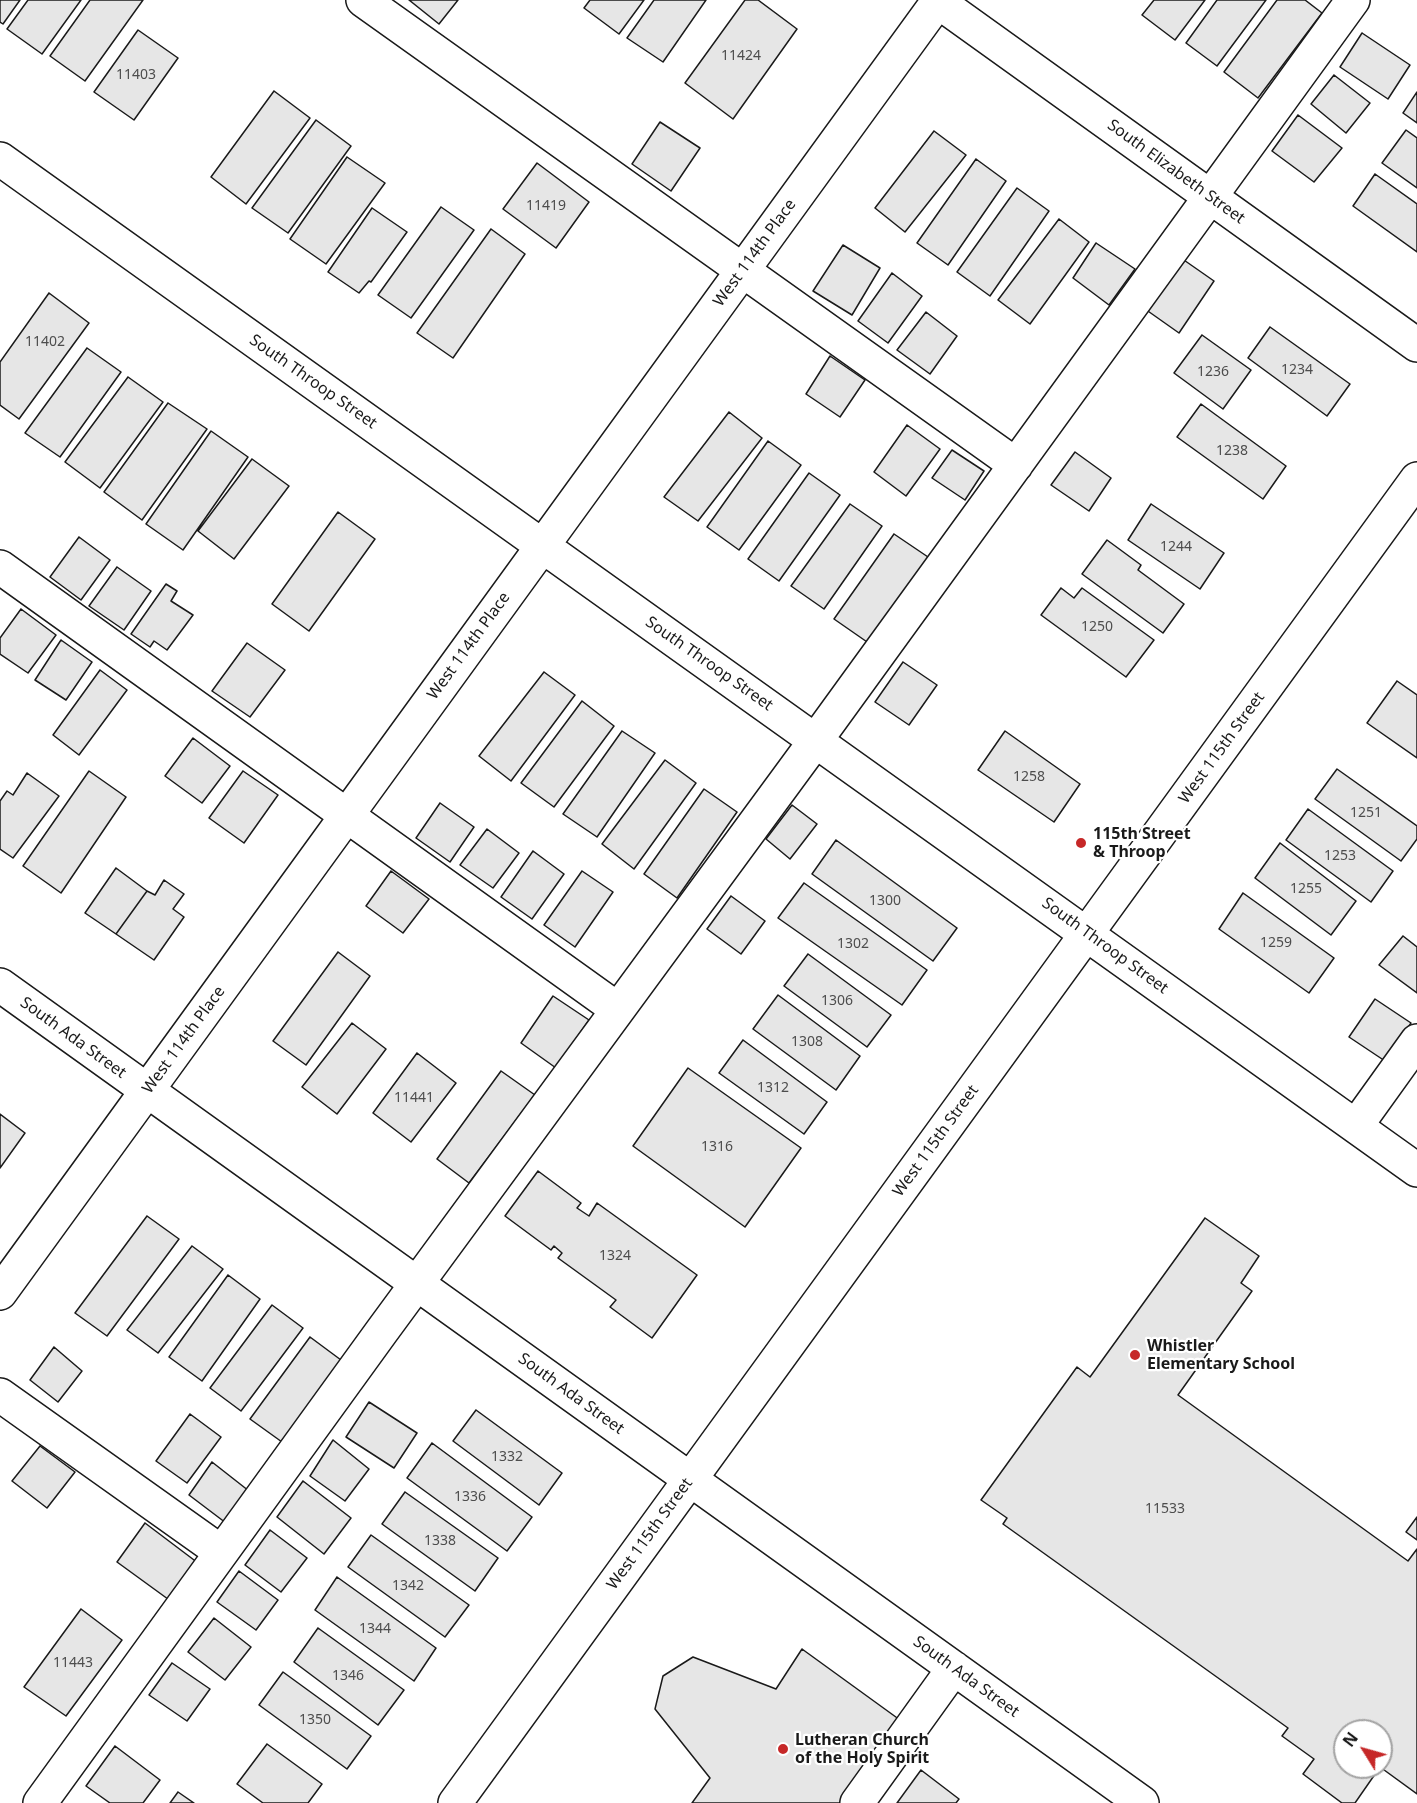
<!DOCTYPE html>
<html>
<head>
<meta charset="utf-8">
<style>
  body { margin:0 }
  #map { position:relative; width:1417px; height:1803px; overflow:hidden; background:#fff; font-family:"Noto Sans",sans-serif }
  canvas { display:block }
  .north { position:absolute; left:1333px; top:1719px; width:60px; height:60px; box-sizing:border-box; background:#fff; border:2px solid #a3a3a3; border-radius:50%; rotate:307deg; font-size:16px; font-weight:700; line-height:24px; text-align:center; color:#1a1a1a }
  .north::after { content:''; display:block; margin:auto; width:21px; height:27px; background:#c62828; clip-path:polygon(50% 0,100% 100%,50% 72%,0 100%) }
</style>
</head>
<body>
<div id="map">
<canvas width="1417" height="1803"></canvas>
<div class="north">N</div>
</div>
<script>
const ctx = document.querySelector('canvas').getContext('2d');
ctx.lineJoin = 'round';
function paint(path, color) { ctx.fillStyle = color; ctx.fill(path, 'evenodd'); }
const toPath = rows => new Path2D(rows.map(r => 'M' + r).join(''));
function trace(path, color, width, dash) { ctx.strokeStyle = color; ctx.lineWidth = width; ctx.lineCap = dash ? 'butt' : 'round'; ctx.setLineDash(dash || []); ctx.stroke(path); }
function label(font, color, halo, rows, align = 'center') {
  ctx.font = font + ' "Noto Sans",sans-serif'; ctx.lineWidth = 4.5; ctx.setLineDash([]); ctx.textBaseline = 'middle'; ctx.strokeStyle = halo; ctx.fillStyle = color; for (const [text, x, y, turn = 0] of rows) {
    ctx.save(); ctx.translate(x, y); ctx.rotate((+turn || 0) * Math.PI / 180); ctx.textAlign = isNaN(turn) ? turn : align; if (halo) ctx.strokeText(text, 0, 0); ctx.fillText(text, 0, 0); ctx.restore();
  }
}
const building = toPath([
  [0,0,20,0,3,24,0,22,0,0],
  [28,0,81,0,42,54,7,29,28,0],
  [90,0,143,0,85,81,50,56,90,0],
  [409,0,458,0,439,24,409,0],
  [590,0,644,0,619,34,584,8,590,0],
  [654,0,706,0,663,62,627,38,654,0],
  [745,0,758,0,797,29,733,119,685,83,745,0],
  [1154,0,1205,0,1175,40,1142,15,1154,0],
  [1217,0,1266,0,1217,66,1186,43,1217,0],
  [1277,0,1305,0,1322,13,1258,98,1224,72,1277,0],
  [138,30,178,58,134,120,94,92,138,30],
  [1362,33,1410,65,1388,99,1340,67,1362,33],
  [1334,75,1370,103,1346,133,1311,104,1334,75],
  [274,91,310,118,246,204,211,177,274,91],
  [1417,92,1417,123,1403,113,1417,92],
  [1298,115,1342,148,1314,182,1272,151,1298,115],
  [316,120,351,146,288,233,252,208,316,120],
  [660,122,700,148,671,191,632,164,660,122],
  [1406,130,1417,138,1417,188,1382,163,1406,130],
  [934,131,966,155,905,232,875,208,934,131],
  [347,157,385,183,326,264,290,239,347,157],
  [976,159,1006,181,948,265,917,243,976,159],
  [537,163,589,202,556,248,503,209,537,163],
  [1375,174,1417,204,1417,252,1353,206,1375,174],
  [1017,188,1049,211,990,296,957,272,1017,188],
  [441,207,474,230,411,318,378,295,441,207],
  [372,208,407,232,371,282,369,281,359,293,328,272,372,208],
  [1059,219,1089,242,1030,324,998,300,1059,219],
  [491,229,525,254,453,358,417,333,491,229],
  [1096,243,1135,269,1109,305,1073,278,1096,243],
  [843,245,880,268,852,315,813,291,843,245],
  [1181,258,1214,281,1179,333,1145,309,1181,258],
  [892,273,922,296,888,343,858,321,892,273],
  [49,293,89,323,19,419,0,405,0,362,49,293],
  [926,312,957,336,930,374,897,350,926,312],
  [1270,327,1350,384,1327,416,1248,358,1270,327],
  [1202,335,1251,370,1223,409,1174,373,1202,335],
  [87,348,121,372,60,457,25,433,87,348],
  [830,356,865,380,840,417,806,394,830,356],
  [128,377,163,402,100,488,65,462,128,377],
  [168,403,207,429,142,520,104,492,168,403],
  [1201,404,1286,466,1263,499,1177,437,1201,404],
  [729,412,762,438,698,521,664,497,729,412],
  [907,425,940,449,906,496,874,472,907,425],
  [211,431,248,457,183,550,146,524,211,431],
  [768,441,801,465,739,550,707,527,768,441],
  [952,450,984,471,965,500,932,478,952,450],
  [1075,452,1111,478,1089,511,1051,485,1075,452],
  [252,459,289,486,234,559,198,531,252,459],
  [809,473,840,495,779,581,748,559,809,473],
  [850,504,882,526,824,609,791,586,850,504],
  [1151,504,1224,553,1200,589,1128,540,1151,504],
  [338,512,375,539,309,631,272,604,338,512],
  [894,534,931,559,870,644,834,619,894,534],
  [79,537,110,560,81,600,50,577,79,537],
  [1107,540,1141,565,1138,570,1184,604,1163,633,1082,574,1107,540],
  [117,567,151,591,124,630,89,606,117,567],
  [166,584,177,591,171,601,193,615,167,650,154,641,150,647,131,634,166,584],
  [1061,588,1074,598,1082,588,1154,640,1126,677,1041,615,1061,588],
  [21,609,56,635,28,673,0,654,0,638,21,609],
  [61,640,92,662,66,700,35,680,61,640],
  [247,643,285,670,250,717,212,691,247,643],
  [903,662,937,685,909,725,875,702,903,662],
  [100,670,127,690,79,755,53,735,100,670],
  [544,672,575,695,511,781,479,756,544,672],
  [1397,681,1417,695,1417,758,1367,723,1397,681],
  [582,701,614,726,554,807,521,783,582,701],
  [622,731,655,753,597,837,563,814,622,731],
  [1005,731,1080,784,1054,822,978,770,1005,731],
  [193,738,230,766,202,803,165,776,193,738],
  [665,760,696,783,634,869,602,844,665,760],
  [1337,769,1417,826,1417,839,1401,861,1315,799,1337,769],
  [89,771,126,797,61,893,23,866,89,771],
  [243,771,278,795,244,843,209,818,243,771],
  [27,773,59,796,13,858,0,849,0,801,7,791,13,795,27,773],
  [704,789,737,812,677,898,644,874,704,789],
  [440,803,474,827,450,862,416,838,440,803],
  [792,805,817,824,790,859,766,839,792,805],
  [1308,809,1393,871,1371,902,1286,840,1308,809],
  [487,829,519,853,493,888,460,865,487,829],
  [836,840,957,928,933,961,812,874,836,840],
  [1280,843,1356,901,1331,935,1255,878,1280,843],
  [533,851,564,874,532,919,501,897,533,851],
  [116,868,147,891,116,934,85,913,116,868],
  [391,871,429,899,403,933,366,906,391,871],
  [582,871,613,892,575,947,544,925,582,871],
  [164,880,184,894,173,909,184,917,154,960,116,934,147,891,155,895,164,880],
  [804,883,927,970,902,1005,778,918,804,883],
  [1243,893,1334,958,1309,993,1219,929,1243,893],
  [731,896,765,921,741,954,707,929,731,896],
  [1403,936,1417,947,1417,993,1379,965,1403,936],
  [338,952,370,976,306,1065,273,1041,338,952],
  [808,954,891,1015,867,1047,784,986,808,954],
  [778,995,860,1056,836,1090,753,1029,778,995],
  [553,996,589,1020,556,1068,521,1043,553,996],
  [1375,999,1411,1023,1385,1061,1349,1037,1375,999],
  [352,1023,386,1049,337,1114,302,1087,352,1023],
  [743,1040,827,1102,804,1134,719,1073,743,1040],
  [417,1053,456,1083,411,1142,373,1113,417,1053],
  [688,1068,801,1148,745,1227,633,1146,688,1068],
  [501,1071,535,1095,469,1183,437,1159,501,1071],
  [0,1114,25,1133,0,1168,0,1114],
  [538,1171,581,1203,577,1208,589,1216,597,1203,697,1275,652,1338,610,1307,616,1300,558,1258,562,1253,554,1246,551,1250,505,1216,538,1171],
  [147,1216,179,1239,107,1336,75,1313,147,1216],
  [1205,1218,1259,1256,1241,1283,1252,1291,1178,1395,1408,1561,1417,1549,1417,1794,1380,1767,1355,1803,1342,1803,1303,1774,1314,1759,1282,1736,1288,1728,1003,1524,1007,1518,981,1500,1077,1367,1090,1377,1205,1218],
  [1345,1731,1381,1731,1381,1767,1345,1767,1345,1731],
  [192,1246,223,1269,158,1353,127,1330,192,1246],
  [228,1275,260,1299,202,1381,169,1357,228,1275],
  [272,1305,303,1328,241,1411,210,1388,272,1305],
  [310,1337,341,1360,282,1442,250,1419,310,1337],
  [54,1347,82,1371,58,1402,30,1380,54,1347],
  [369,1402,417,1433,394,1468,346,1437,369,1402],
  [476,1410,562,1473,539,1505,453,1441,476,1410],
  [190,1414,221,1437,187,1483,156,1461,190,1414],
  [333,1440,369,1469,345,1501,310,1476,333,1440],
  [432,1443,532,1517,507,1551,407,1478,432,1443],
  [40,1446,75,1472,47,1508,12,1481,40,1446],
  [212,1462,249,1491,226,1523,189,1495,212,1462],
  [303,1481,351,1518,324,1554,277,1517,303,1481],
  [405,1492,498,1558,475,1591,382,1524,405,1492],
  [1417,1517,1417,1540,1406,1532,1417,1517],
  [145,1523,198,1563,172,1602,117,1562,145,1523],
  [270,1530,307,1558,281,1592,245,1565,270,1530],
  [371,1535,469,1605,445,1637,348,1567,371,1535],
  [239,1571,278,1600,256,1630,217,1602,239,1571],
  [337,1577,436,1648,414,1681,315,1610,337,1577],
  [81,1609,122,1640,66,1716,24,1687,81,1609],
  [214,1618,251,1647,225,1680,188,1652,214,1618],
  [318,1628,404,1690,378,1725,294,1662,318,1628],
  [802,1649,900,1720,840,1803,692,1803,710,1778,655,1709,663,1676,693,1657,776,1689,802,1649],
  [172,1663,210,1689,187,1721,149,1695,172,1663],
  [283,1672,371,1736,347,1769,259,1705,283,1672],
  [267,1744,322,1784,308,1803,263,1803,237,1784,267,1744],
  [115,1746,160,1780,143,1803,110,1803,86,1786,115,1746],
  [921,1770,959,1799,956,1803,897,1803,921,1770],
  [178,1792,194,1803,170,1803,178,1792]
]);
paint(building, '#e6e6e6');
trace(building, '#1a1a1a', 1.5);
const minor = toPath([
  [363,0,1016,465],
  [936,0,1417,345],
  [0,159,1417,1170],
  [0,567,617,1009],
  [0,985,1142,1803],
  [1356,1126,1417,1041],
  [0,1293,939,0],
  [0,1395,221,1552],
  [40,1803,382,1331,816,740,1353,0],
  [455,1803,1417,479],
  [857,1803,954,1668]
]);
trace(minor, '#1a1a1a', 36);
trace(minor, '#fff', 33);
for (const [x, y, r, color] of [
  [1081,843,6,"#c62828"],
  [1135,1355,6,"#c62828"],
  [783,1749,6,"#c62828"]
]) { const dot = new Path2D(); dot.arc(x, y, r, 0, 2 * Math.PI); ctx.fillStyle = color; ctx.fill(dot); trace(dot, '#fff', 2); }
label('14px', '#4d4d4d', null, [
  ["11424",741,56],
  ["11403",136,75],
  ["11419",546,206],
  ["11402",45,342],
  ["1234",1297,370],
  ["1236",1213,372],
  ["1238",1232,451],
  ["1244",1176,547],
  ["1250",1097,627],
  ["1258",1029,777],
  ["1251",1366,813],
  ["1253",1340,856],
  ["1255",1306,889],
  ["1300",885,901],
  ["1259",1276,943],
  ["1302",853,944],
  ["1306",837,1001],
  ["1308",807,1042],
  ["1312",773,1088],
  ["11441",414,1098],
  ["1316",717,1147],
  ["1324",615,1256],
  ["1332",507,1457],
  ["1336",470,1497],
  ["11533",1165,1509],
  ["1338",440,1541],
  ["1342",408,1586],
  ["1344",375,1629],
  ["11443",73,1663],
  ["1346",348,1676],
  ["1350",315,1720]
]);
label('16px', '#1a1a1a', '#fff', [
  ["South Elizabeth Street",1176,172,36],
  ["West 114th Place",755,253,-54],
  ["South Throop Street",313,382,35],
  ["West 114th Place",469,646,-54],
  ["South Throop Street",709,664,35],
  ["West 115th Street",1222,748,-54],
  ["South Throop Street",1105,946,36],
  ["South Ada Street",73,1038,36],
  ["West 114th Place",184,1040,-54],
  ["West 115th Street",936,1141,-54],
  ["South Ada Street",571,1394,36],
  ["West 115th Street",650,1534,-54],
  ["South Ada Street",966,1677,36]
]);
label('bold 16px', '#1a1a1a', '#fff', [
  ["115th Street",1093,834],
  ["& Throop",1093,852],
  ["Whistler",1147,1346],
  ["Elementary School",1147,1364],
  ["Lutheran Church",795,1740],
  ["of the Holy Spirit",795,1758]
], 'left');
</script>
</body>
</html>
